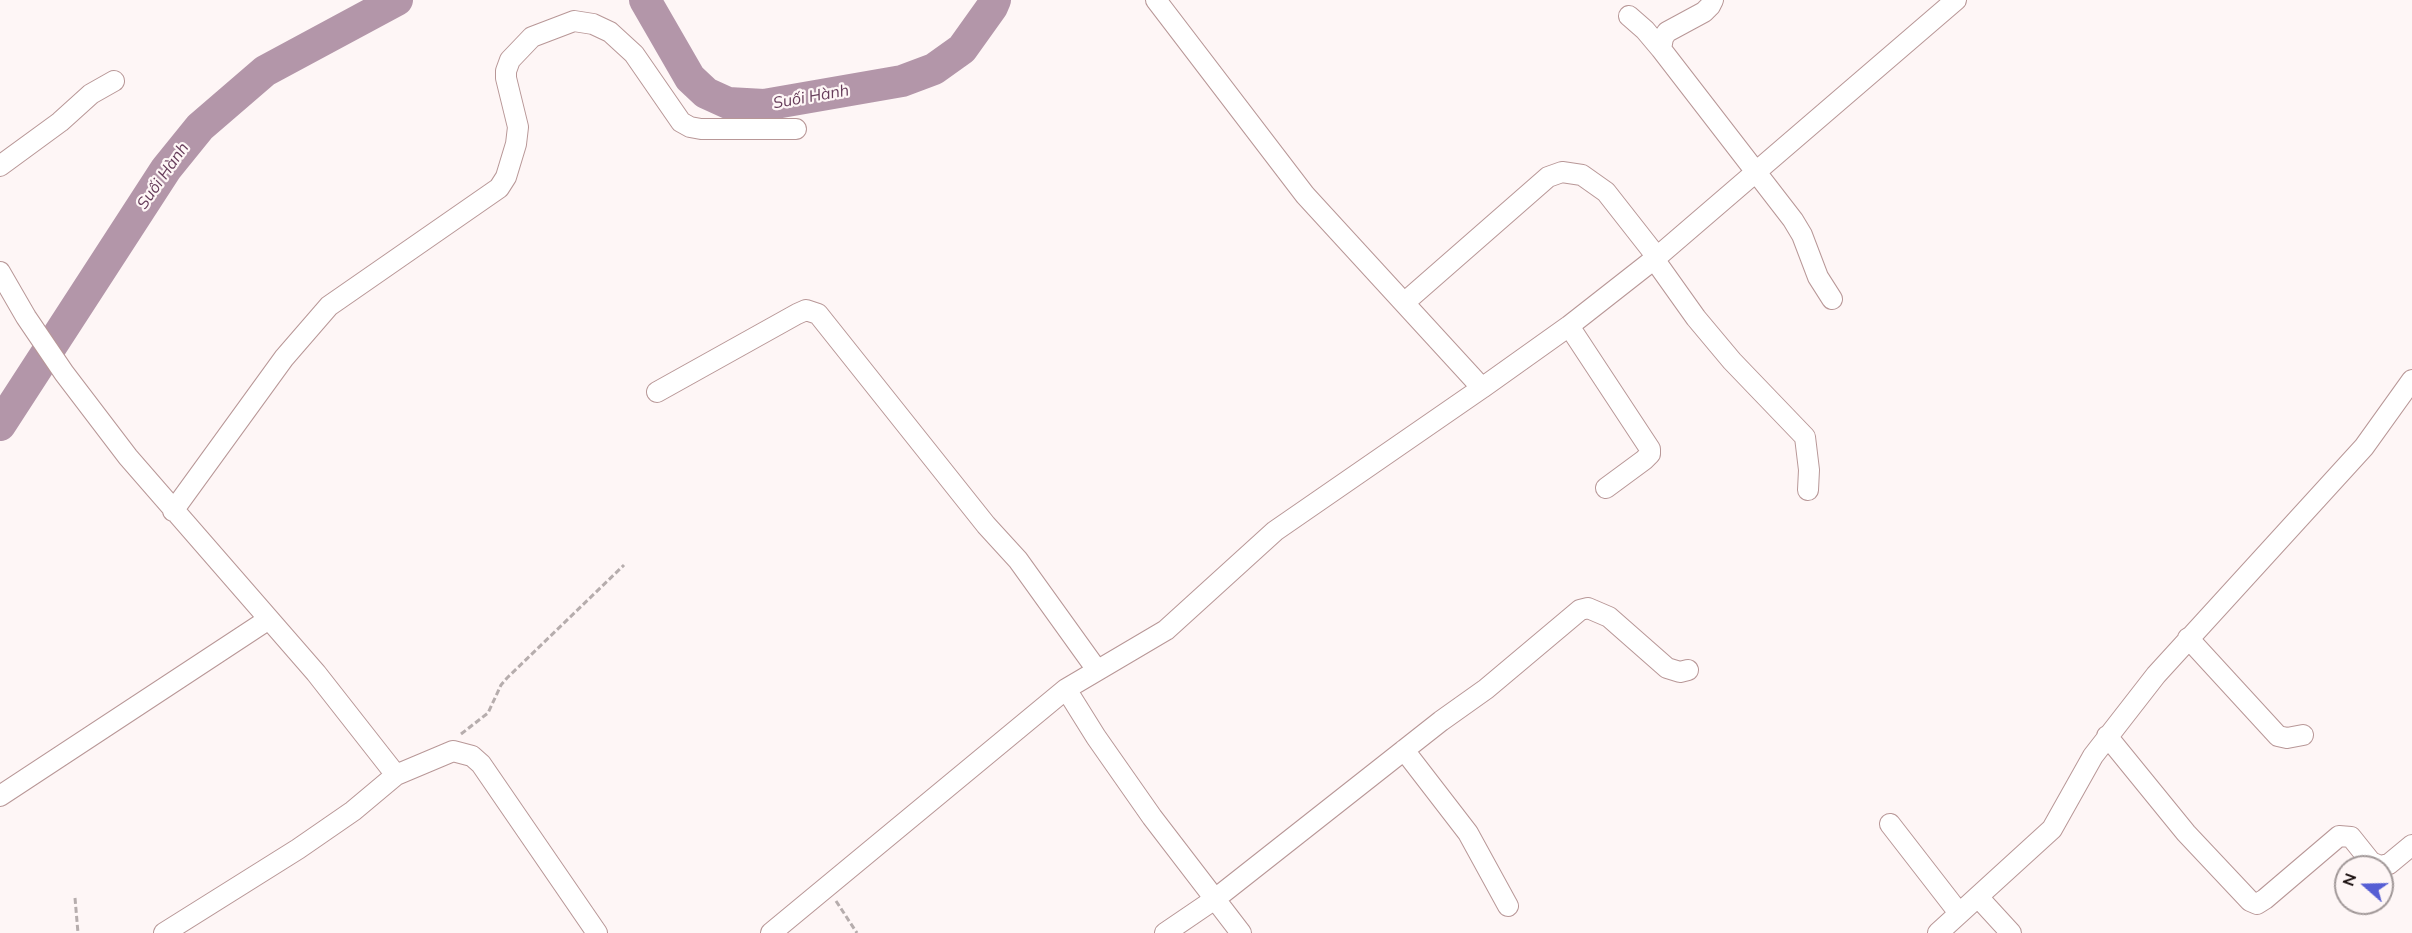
<!DOCTYPE html>
<html>
<head>
<meta charset="utf-8">
<style>
  body { margin:0 }
  #map { position:relative; width:2412px; height:933px; overflow:hidden; background:#fef6f6; font-family:Mulish,sans-serif }
  canvas { display:block }
  .north { position:absolute; left:2334px; top:855px; width:60px; height:60px; box-sizing:border-box; background:#fef6f6; border:2px solid #a19898; border-radius:50%; rotate:290deg; font-size:16px; font-weight:700; line-height:24px; text-align:center; color:#150a0a }
  .north::after { content:''; display:block; margin:auto; width:21px; height:27px; background:#565ed4; clip-path:polygon(50% 0,100% 100%,50% 72%,0 100%) }
</style>
</head>
<body>
<div id="map">
<canvas width="2412" height="933"></canvas>
<div class="north">N</div>
</div>
<script>
const ctx = document.querySelector('canvas').getContext('2d');
ctx.lineJoin = 'round';
const toPath = rows => new Path2D(rows.map(r => 'M' + r).join(''));
function trace(path, color, width, dash) { ctx.strokeStyle = color; ctx.lineWidth = width; ctx.lineCap = dash ? 'butt' : 'round'; ctx.setLineDash(dash || []); ctx.stroke(path); }
function label(font, color, halo, rows, align = 'center') {
  ctx.font = font + ' Mulish,sans-serif'; ctx.lineWidth = 4.5; ctx.setLineDash([]); ctx.textBaseline = 'middle'; ctx.strokeStyle = halo; ctx.fillStyle = color; for (const [text, x, y, turn = 0] of rows) {
    ctx.save(); ctx.translate(x, y); ctx.rotate((+turn || 0) * Math.PI / 180); ctx.textAlign = isNaN(turn) ? turn : align; if (halo) ctx.strokeText(text, 0, 0); ctx.fillText(text, 0, 0); ctx.restore();
  }
}
trace(toPath([
  [645,0,690,78,706,93,728,103,764,105,902,81,934,69,962,49,992,7,995,0],
  [0,425,166,169,200,127,265,71,397,0]
]), '#b396a9', 32);
const minor = toPath([
  [1156,0,1305,195,1482,388,1569,326,1657,257,1956,0],
  [1629,16,1645,30,1661,49,1793,220,1802,235,1818,277,1832,299],
  [1661,49,1663,38,1667,32,1704,12,1710,6,1713,0],
  [0,166,60,122,91,94,114,81],
  [1654,259,1696,318,1732,361,1805,437,1809,470,1808,490],
  [0,272,26,317,64,373,128,457,316,673,396,775,353,811,298,849,164,933],
  [1404,303,1548,177,1562,172,1582,175,1606,192,1657,257],
  [1569,326,1650,449,1650,454,1644,460,1606,488],
  [657,392,797,314,806,310,818,314,986,525,1018,560,1097,670],
  [173,511,284,358,329,306,499,188,506,177,516,144,518,127,506,78,506,71,510,60,532,37,574,21,593,24,610,32,634,54,681,122,690,127,701,129,796,129],
  [2188,638,2278,736,2287,738,2303,735],
  [1066,689,1096,737,1152,817,1241,933],
  [2107,736,2186,833,2250,901,2257,904,2265,899,2339,836,2351,837,2371,862,2380,866,2389,864,2412,845],
  [1404,750,1468,833,1508,906],
  [396,775,453,751,472,756,481,764,597,933],
  [0,796,269,619],
  [1890,824,1959,913],
  [1978,897,2011,933],
  [771,933,1066,689,1166,630,1275,531,1482,388],
  [1165,933,1215,899,1441,721,1486,689,1580,610,1588,608,1609,617,1667,668,1680,672,1688,670],
  [1938,933,2052,829,2093,756,2156,675,2364,447,2412,380]
]);
trace(minor, '#b89797', 22);
trace(toPath([
  [461,734,488,713,501,685,507,678,624,565],
  [75,898,78,933],
  [836,901,857,933]
]), '#b6adad', 3, [6, 3]);
trace(minor, '#fff', 20);
label('italic 16px', '#663c5a', '#fef6f6', [
  ["Suối Hành",811,97,-10],
  ["Suối Hành",163,176,-55]
]);
</script>
</body>
</html>
